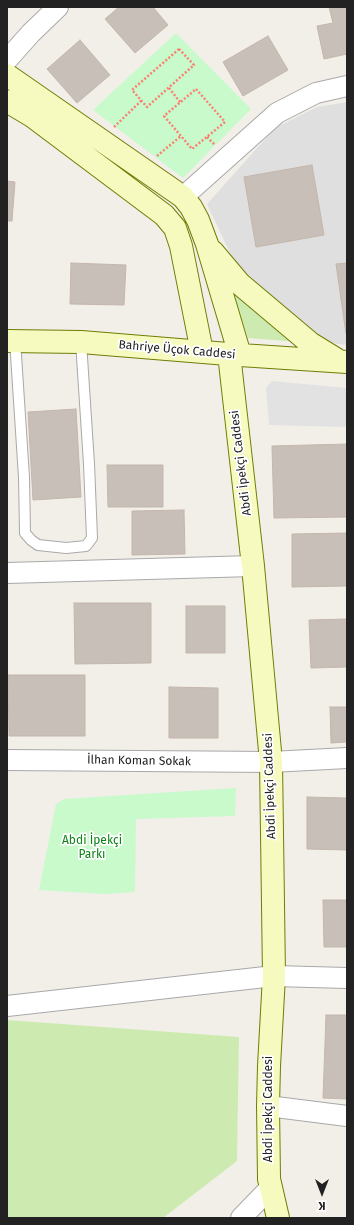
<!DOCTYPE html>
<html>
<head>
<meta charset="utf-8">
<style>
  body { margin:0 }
  #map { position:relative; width:354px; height:1225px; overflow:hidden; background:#f2efe9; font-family:"Fira Sans",sans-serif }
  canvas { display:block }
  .frame { position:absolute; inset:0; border:8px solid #222; pointer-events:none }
  .north { position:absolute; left:302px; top:1173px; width:40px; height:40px; -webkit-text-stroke:3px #fff; paint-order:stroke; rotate:180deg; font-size:11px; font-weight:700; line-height:16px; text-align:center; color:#222 }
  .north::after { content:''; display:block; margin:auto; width:14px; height:18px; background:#222; clip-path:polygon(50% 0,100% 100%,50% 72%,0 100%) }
</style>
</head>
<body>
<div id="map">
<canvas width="354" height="1225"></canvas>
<div class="frame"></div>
<div class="north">K</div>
</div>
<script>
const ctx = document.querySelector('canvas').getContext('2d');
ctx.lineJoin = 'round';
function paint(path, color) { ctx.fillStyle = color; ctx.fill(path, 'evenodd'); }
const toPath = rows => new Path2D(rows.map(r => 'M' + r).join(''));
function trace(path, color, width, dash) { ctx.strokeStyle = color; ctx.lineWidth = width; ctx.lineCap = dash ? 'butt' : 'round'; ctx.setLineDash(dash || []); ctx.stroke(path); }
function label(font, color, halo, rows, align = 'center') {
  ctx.font = font + ' "Fira Sans",sans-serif'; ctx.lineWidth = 3.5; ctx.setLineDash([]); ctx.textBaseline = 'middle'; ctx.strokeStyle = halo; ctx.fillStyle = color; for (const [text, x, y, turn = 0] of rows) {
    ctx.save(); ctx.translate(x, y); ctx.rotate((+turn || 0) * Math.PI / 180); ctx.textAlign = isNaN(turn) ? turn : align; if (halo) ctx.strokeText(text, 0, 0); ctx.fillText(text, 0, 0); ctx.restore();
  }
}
paint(toPath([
  [347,102,347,345,324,342,236,266,207,204,275,128,317,107]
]), '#e0dfdf');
paint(toPath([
  [226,276,299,342,248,338],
  [7,1020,239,1037,237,1161,163,1218,7,1218]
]), '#cdebb0');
paint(toPath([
  [176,33,251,109,183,178,93,110],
  [236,788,235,816,136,819,135,892,105,894,39,890,56,804,64,799]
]), '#c8facc');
paint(toPath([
  [272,381,347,388,347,427,269,425,266,388]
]), '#e2e2e2');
const building = toPath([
  [119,7,153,7,168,25,135,53,105,19,119,7],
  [329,7,347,7,347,54,324,59,317,26,333,23,329,7],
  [268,36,288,70,243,96,223,62,268,36],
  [80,40,110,75,77,103,47,69,80,40],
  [312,165,324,235,256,247,244,177,312,165],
  [7,181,15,182,12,221,7,221,7,181],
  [71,263,126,265,124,305,70,304,71,263],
  [347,263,347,334,346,334,336,264,347,263],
  [76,409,81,497,33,500,28,412,76,409],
  [347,444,347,517,274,518,272,446,347,444],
  [107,465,163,465,163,507,108,507,107,465],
  [184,510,185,554,132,555,132,511,184,510],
  [347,533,347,586,292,587,292,534,347,533],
  [74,603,151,603,151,663,75,664,74,603],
  [186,606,225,606,225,653,186,653,186,606],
  [347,619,347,667,311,668,309,620,347,619],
  [8,675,85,675,85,736,9,736,8,675],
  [169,687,218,688,218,738,169,738,169,687],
  [330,707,347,707,347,742,331,743,330,707],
  [307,797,347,798,347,850,307,849,307,797],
  [323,900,347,900,347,947,324,947,323,900],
  [326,1015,347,1015,347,1099,323,1098,326,1015]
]);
paint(building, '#c7bfb8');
trace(building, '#c4b6ab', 1);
const service = toPath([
  [15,340,24,477,25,533,31,540,38,545,66,548,86,546,92,538,89,464,81,342]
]);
const minor = toPath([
  [7,60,31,33,58,7],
  [183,197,277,113,316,93,347,86],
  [7,573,253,566],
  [7,760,271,762,347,758],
  [7,1006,274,976,347,978],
  [268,1106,347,1116],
  [241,1218,271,1187]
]);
const secondary = toPath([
  [7,75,183,197,191,207,198,220,207,244,240,355],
  [7,101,32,116,164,215,175,228,181,246,202,352],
  [213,252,240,284,310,343,336,359],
  [7,341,81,342,240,355,347,362],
  [229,354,253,566,271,762,274,976,269,1066,268,1106,269,1179,278,1218]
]);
trace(service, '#a9a9a9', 12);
trace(minor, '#a9a9a9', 22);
trace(secondary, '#707d05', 24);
trace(toPath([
  [179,49,194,65,147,107,132,90,179,49],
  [169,88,180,102],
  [196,89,225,122,192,149,164,116,196,89],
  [114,127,142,100],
  [207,137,215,145],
  [157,156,181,136]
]), '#fa8072', 2.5, [2, 2]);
trace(service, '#fff', 10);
trace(minor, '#fff', 20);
trace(secondary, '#f7fabf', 22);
label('12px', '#222', '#fff', [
  ["Bahriye Üçok Caddesi",177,350,5],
  ["Abdi İpekçi Caddesi",241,463,-97],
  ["İlhan Koman Sokak",139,761,1],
  ["Abdi İpekçi Caddesi",270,786,-92],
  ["Abdi İpekçi Caddesi",269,1109,-90]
]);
label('12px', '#0c8416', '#fff', [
  ["Abdi İpekçi",92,841],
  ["Parkı",92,855]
]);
</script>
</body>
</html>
